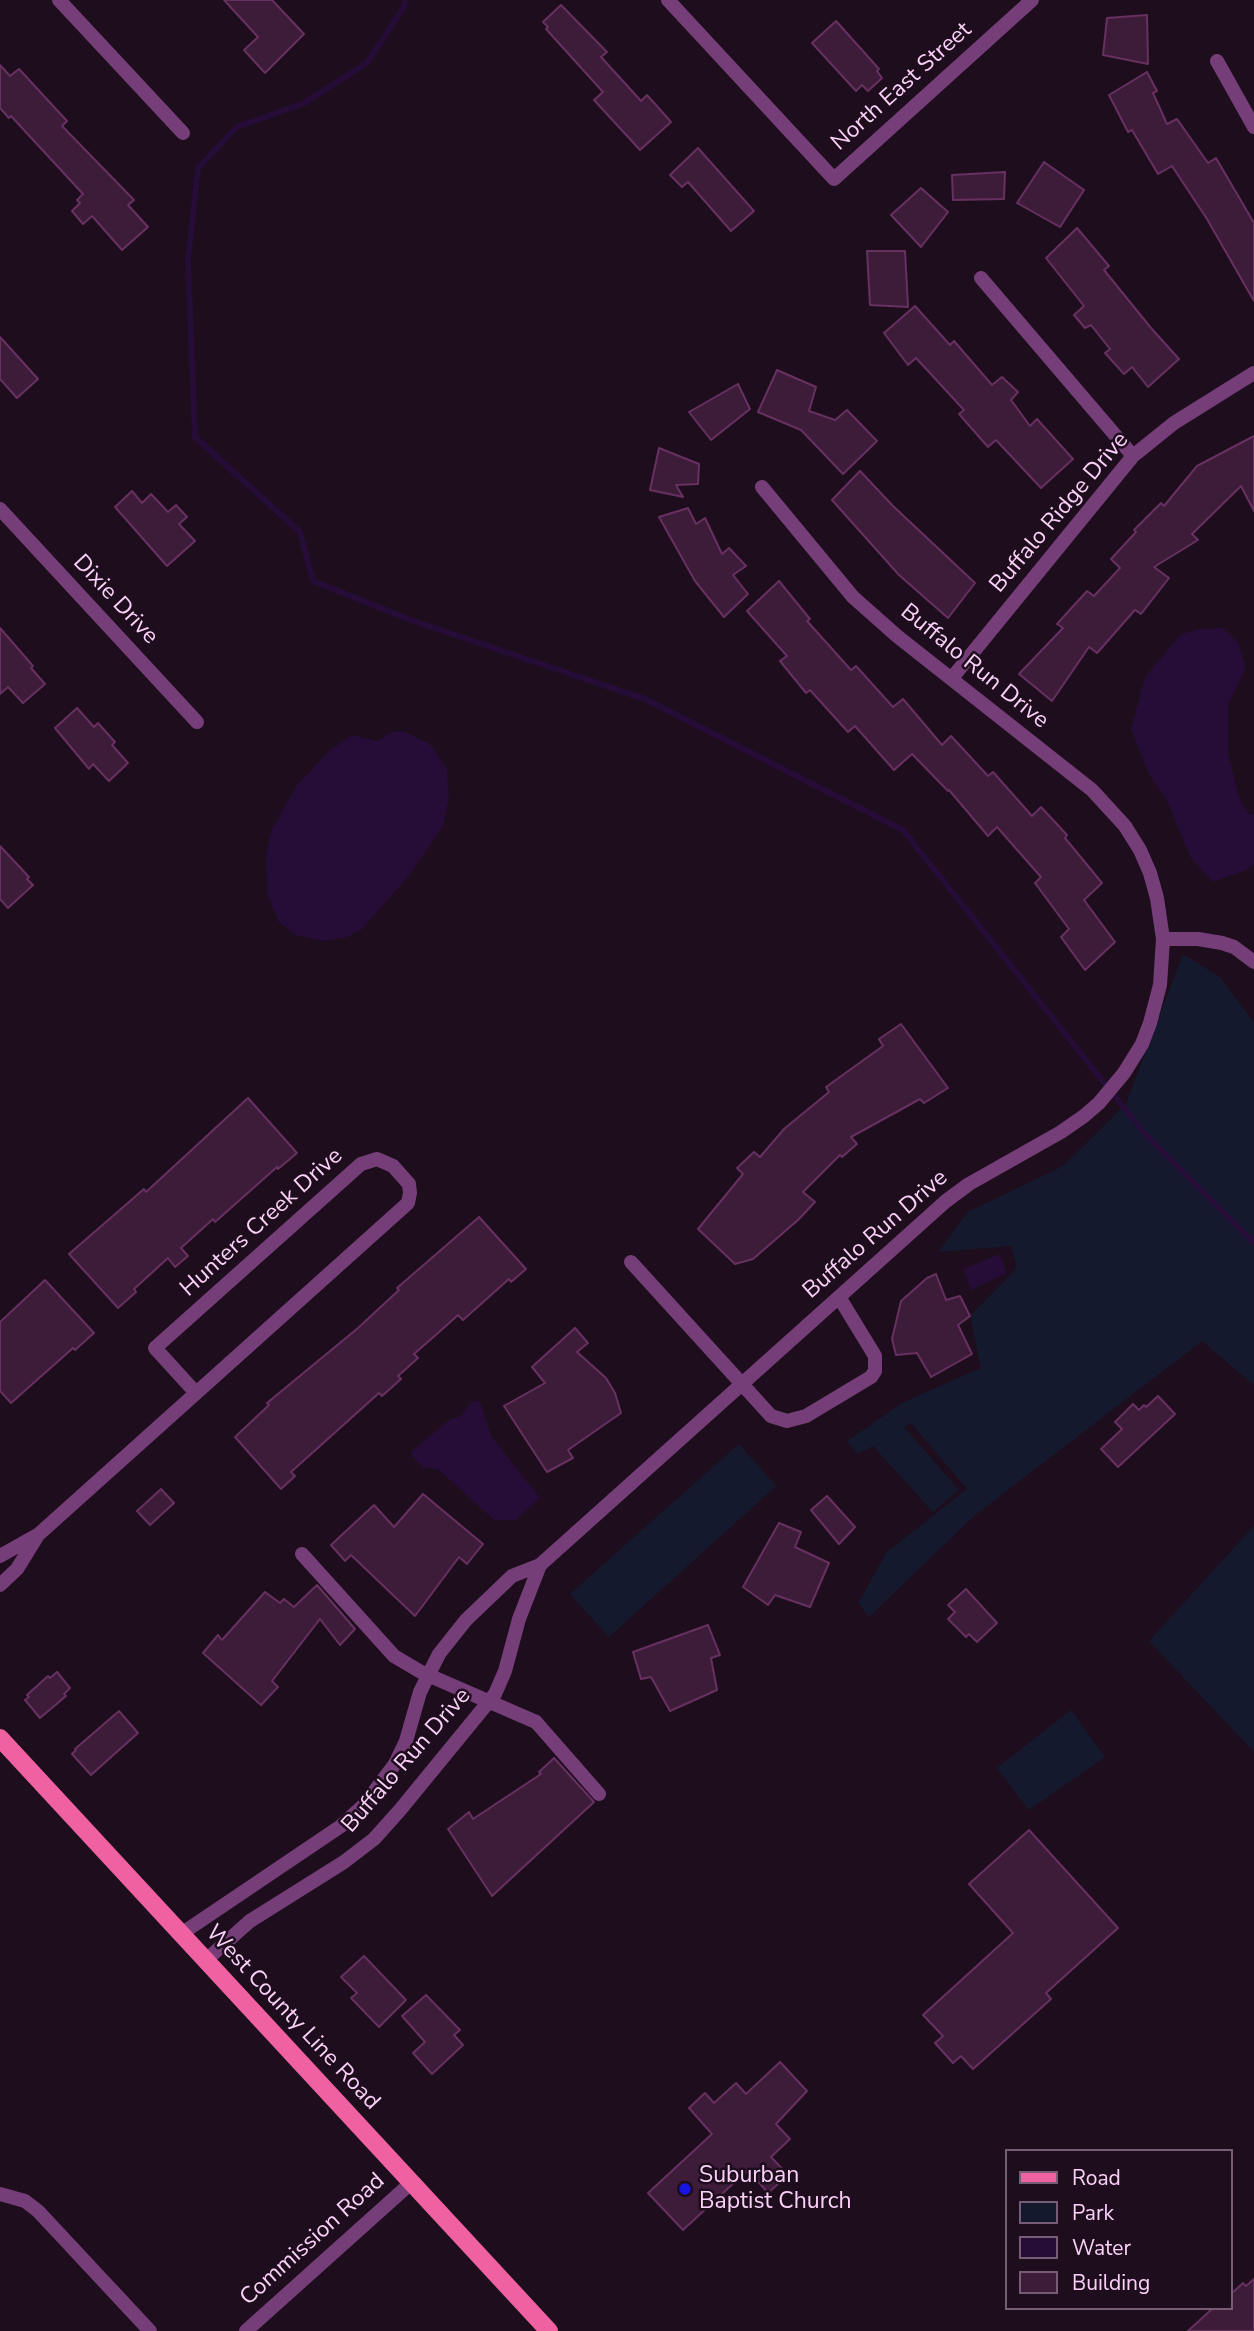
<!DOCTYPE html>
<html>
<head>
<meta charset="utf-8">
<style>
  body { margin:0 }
  #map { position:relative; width:1254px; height:2331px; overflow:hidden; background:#1e0e1d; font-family:"Nunito Sans",sans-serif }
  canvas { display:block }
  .legend { position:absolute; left:1005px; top:2149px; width:228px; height:161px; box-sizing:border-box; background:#1e0e1d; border:2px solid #765c75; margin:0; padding:9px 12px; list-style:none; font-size:21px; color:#fbd0f9 }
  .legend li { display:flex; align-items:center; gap:14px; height:35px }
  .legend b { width:35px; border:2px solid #765c75 }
</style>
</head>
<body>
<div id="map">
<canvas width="1254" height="2331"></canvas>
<ul class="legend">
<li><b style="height:9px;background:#f061a2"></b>Road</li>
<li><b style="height:19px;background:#15192e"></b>Park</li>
<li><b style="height:19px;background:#250d38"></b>Water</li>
<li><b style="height:19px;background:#3d1c39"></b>Building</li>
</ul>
</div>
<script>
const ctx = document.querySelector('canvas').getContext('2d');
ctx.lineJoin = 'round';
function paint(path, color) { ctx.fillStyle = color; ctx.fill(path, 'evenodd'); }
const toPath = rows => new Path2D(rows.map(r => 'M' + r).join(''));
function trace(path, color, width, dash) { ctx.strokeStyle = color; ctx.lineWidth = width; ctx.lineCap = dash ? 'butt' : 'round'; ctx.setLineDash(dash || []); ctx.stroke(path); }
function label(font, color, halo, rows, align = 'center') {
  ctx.font = font + ' "Nunito Sans",sans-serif'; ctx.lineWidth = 5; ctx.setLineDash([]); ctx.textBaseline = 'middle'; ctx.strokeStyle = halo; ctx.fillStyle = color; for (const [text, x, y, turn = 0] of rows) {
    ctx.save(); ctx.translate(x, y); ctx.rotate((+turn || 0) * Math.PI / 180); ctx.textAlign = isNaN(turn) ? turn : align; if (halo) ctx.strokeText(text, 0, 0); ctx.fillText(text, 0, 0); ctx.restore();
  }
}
paint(toPath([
  [1183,954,1221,978,1254,1023,1254,1385,1202,1341,974,1516,869,1617,858,1603,887,1552,967,1489,911,1423,904,1427,959,1490,933,1512,873,1446,858,1454,847,1441,904,1402,981,1368,970,1316,1017,1268,1011,1246,938,1252,968,1212,1063,1166,1126,1104],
  [739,1444,776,1486,609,1637,570,1594],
  [1254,1526,1254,1752,1149,1641],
  [1071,1710,1105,1757,1029,1810,997,1768]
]), '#15192e');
paint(toPath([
  [1223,628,1239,644,1246,668,1228,705,1228,753,1239,798,1249,814,1254,815,1254,864,1244,871,1213,882,1191,858,1167,801,1148,772,1131,729,1145,677,1181,634,1200,629],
  [394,731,405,732,430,744,447,769,449,798,443,826,408,877,361,930,347,937,324,941,296,935,279,922,267,894,266,854,272,829,297,785,329,751,352,735,377,741],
  [1000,1254,1007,1273,971,1290,963,1269],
  [471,1401,480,1402,491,1436,540,1498,516,1520,494,1520,438,1469,423,1467,412,1456,412,1451,449,1420,461,1416]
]), '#250d38');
trace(toPath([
  [406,0,404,7,367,63,304,103,237,127,198,168,188,260,195,437,300,532,313,581,413,621,645,699,903,830,1145,1134,1254,1243]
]), '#250d38', 6);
const building = toPath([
  [224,0,272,0,304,34,265,73,244,50,258,37,224,0],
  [561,5,607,52,601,57,641,101,647,95,671,122,640,150,594,100,603,92,546,29,548,27,543,22,561,5],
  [1147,15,1148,64,1103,55,1107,18,1147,15],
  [836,21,879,69,877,71,882,78,868,91,862,85,856,91,812,43,836,21],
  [0,65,10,76,19,69,67,121,62,126,134,200,128,205,148,227,122,250,92,216,83,224,72,211,80,203,77,200,83,194,11,116,9,118,0,108,0,65],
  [1147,72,1157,91,1153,93,1167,124,1177,119,1208,163,1216,158,1254,223,1254,301,1207,219,1172,166,1158,174,1132,130,1128,132,1109,95,1147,72],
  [698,148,754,211,731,231,688,182,682,187,670,175,698,148],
  [1044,162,1084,190,1060,227,1017,203,1044,162],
  [1005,172,1004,199,953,200,952,175,1005,172],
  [921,188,948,212,921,247,891,215,921,188],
  [1077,228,1109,266,1104,270,1151,328,1179,359,1148,387,1132,367,1124,374,1105,353,1110,349,1091,325,1085,328,1074,315,1084,306,1046,258,1077,228],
  [867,251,905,251,908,307,870,305,867,251],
  [915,306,950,345,954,341,992,385,1002,377,1018,392,1011,400,1030,426,1037,419,1073,459,1041,488,996,440,988,447,959,414,964,410,916,358,908,365,884,333,915,306],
  [0,337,38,379,17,398,0,379,0,337],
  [777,370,816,387,809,411,835,420,847,410,877,441,843,474,801,430,758,412,777,370],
  [738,384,750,409,711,440,689,412,738,384],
  [1254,436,1254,511,1241,486,1192,534,1198,540,1154,567,1169,578,1141,614,1135,610,1097,653,1089,647,1052,701,1019,674,1063,628,1057,624,1087,591,1094,596,1120,568,1111,559,1136,532,1134,530,1161,503,1164,506,1197,466,1254,436],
  [659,448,699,464,698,484,676,485,683,497,650,490,659,448],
  [860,471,893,506,975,583,948,618,899,575,832,500,860,471],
  [132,491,142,503,151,494,168,512,176,505,187,517,179,524,195,541,167,566,115,507,132,491],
  [688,508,696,524,705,518,722,554,729,548,746,566,733,575,748,594,724,617,695,581,659,517,688,508],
  [779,581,810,619,807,621,851,670,856,666,893,707,903,699,942,745,951,736,988,776,993,772,1032,816,1041,807,1067,835,1065,838,1102,883,1084,900,1115,942,1085,970,1061,937,1069,929,1035,883,1041,877,997,827,988,836,949,790,948,791,912,754,894,770,855,726,848,732,810,690,806,693,780,661,787,656,747,611,779,581],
  [0,628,33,666,31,668,45,684,23,703,8,687,0,694,0,628],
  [77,708,94,727,98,723,115,742,112,745,128,763,109,781,93,764,89,769,55,728,77,708],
  [0,846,29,877,27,879,33,885,8,908,0,899,0,846],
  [901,1024,948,1088,924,1103,920,1099,851,1137,857,1144,842,1157,840,1155,803,1192,815,1202,798,1220,753,1259,735,1264,698,1229,743,1174,737,1168,754,1152,760,1157,784,1129,829,1092,826,1087,883,1046,879,1039,901,1024],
  [248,1098,297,1153,278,1169,277,1167,215,1222,213,1219,181,1248,188,1256,175,1267,168,1258,134,1289,136,1292,118,1308,69,1254,144,1189,146,1192,248,1098],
  [479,1217,526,1269,511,1282,509,1279,463,1320,458,1315,438,1333,414,1354,418,1358,398,1376,401,1379,382,1396,379,1393,291,1472,295,1476,281,1489,235,1437,269,1405,267,1403,358,1328,399,1290,397,1288,479,1217],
  [936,1274,946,1300,960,1296,970,1316,958,1325,972,1354,931,1377,917,1353,896,1355,892,1339,901,1301,927,1278,936,1274],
  [45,1280,94,1333,75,1350,73,1348,11,1403,0,1391,0,1322,45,1280],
  [575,1328,588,1343,577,1352,606,1378,615,1393,621,1413,568,1450,573,1458,547,1472,504,1406,545,1383,532,1367,575,1328],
  [1158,1396,1175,1414,1118,1467,1101,1449,1122,1429,1115,1422,1133,1404,1139,1410,1144,1405,1146,1407,1158,1396],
  [161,1489,174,1503,150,1525,137,1511,161,1489],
  [423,1494,483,1544,467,1564,459,1557,415,1616,351,1555,345,1561,331,1545,374,1505,394,1527,423,1494],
  [827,1496,855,1527,839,1544,811,1510,827,1496],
  [779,1523,801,1532,795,1547,829,1563,810,1607,775,1595,768,1605,743,1587,779,1523],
  [317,1585,355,1629,340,1645,320,1619,272,1681,278,1687,261,1705,203,1653,218,1635,222,1640,265,1592,280,1603,284,1599,294,1607,317,1585],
  [966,1589,997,1623,977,1642,969,1634,966,1637,948,1619,955,1612,948,1605,966,1589],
  [708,1625,720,1655,711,1658,717,1690,670,1711,651,1677,641,1679,633,1652,708,1625],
  [57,1672,70,1688,64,1694,66,1696,40,1718,25,1700,29,1697,27,1695,48,1676,50,1678,57,1672],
  [119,1711,138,1733,91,1775,72,1754,76,1750,75,1749,119,1711],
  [554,1758,594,1802,492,1896,448,1829,469,1812,473,1819,541,1774,539,1772,554,1758],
  [1029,1830,1118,1928,1046,1993,1051,1999,973,2069,961,2056,953,2063,935,2043,943,2036,923,2015,1013,1933,969,1884,1029,1830],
  [364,1956,406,2000,379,2027,351,1998,357,1993,341,1977,364,1956],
  [426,1995,460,2030,454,2035,463,2045,432,2074,413,2053,425,2042,402,2016,426,1995],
  [780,2062,807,2091,776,2124,790,2139,771,2157,788,2175,768,2193,748,2170,683,2230,648,2193,712,2134,689,2108,705,2093,714,2103,736,2083,746,2094,780,2062],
  [1254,2279,1254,2331,1188,2331,1213,2308,1231,2308,1231,2294,1243,2283,1246,2286,1254,2279]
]);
paint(building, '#3d1c39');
trace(building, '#673061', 2);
trace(toPath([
  [59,0,183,133],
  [668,0,834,179,1032,0],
  [1217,61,1254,127],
  [981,278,1133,456],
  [0,509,197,722],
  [952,678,1133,456,1174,423,1254,373],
  [1163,939,1198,939,1222,943,1234,947,1254,962],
  [631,1262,771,1416,787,1421,806,1416,871,1377,875,1371,875,1356,839,1297],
  [302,1554,394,1656,421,1672,536,1722,599,1794],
  [0,1556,39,1534,408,1203,410,1193,409,1184,393,1166,377,1159,361,1164,155,1348,196,1393],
  [0,1585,17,1569,38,1535],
  [181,1934,341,1826,364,1805,395,1764,406,1741,420,1692,439,1654,466,1620,512,1576,540,1565,946,1201,969,1184,1061,1132,1084,1116,1099,1103,1124,1073,1142,1044,1150,1023,1160,985,1163,939,1157,898,1150,873,1140,850,1125,826,1092,790,897,636,853,597,762,487],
  [206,1960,250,1921,344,1862,374,1839,400,1810,495,1694,505,1671,519,1619,540,1565],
  [0,2194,25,2201,38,2211,150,2331],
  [246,2331,411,2183]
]), '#763e79', 14);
trace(toPath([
  [0,1738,549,2331]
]), '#f061a2', 18);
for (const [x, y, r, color] of [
  [685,2189,7,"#1915e1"]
]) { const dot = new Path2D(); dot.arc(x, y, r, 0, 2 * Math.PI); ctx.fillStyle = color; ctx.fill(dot); trace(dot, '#1e0e1d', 2.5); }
label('23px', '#fbd0f9', '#1e0e1d', [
  ["North East Street",902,87,-42],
  ["Buffalo Ridge Drive",1060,513,-50],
  ["Dixie Drive",115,600,47],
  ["Buffalo Run Drive",974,667,39],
  ["Hunters Creek Drive",262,1223,-42],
  ["Buffalo Run Drive",876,1235,-41],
  ["Buffalo Run Drive",407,1761,-49],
  ["West County Line Road",292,2018,47],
  ["Commission Road",313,2240,-42]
]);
label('23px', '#fbd0f9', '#1e0e1d', [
  ["Suburban",699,2176],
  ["Baptist Church",699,2202]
], 'left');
</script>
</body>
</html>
